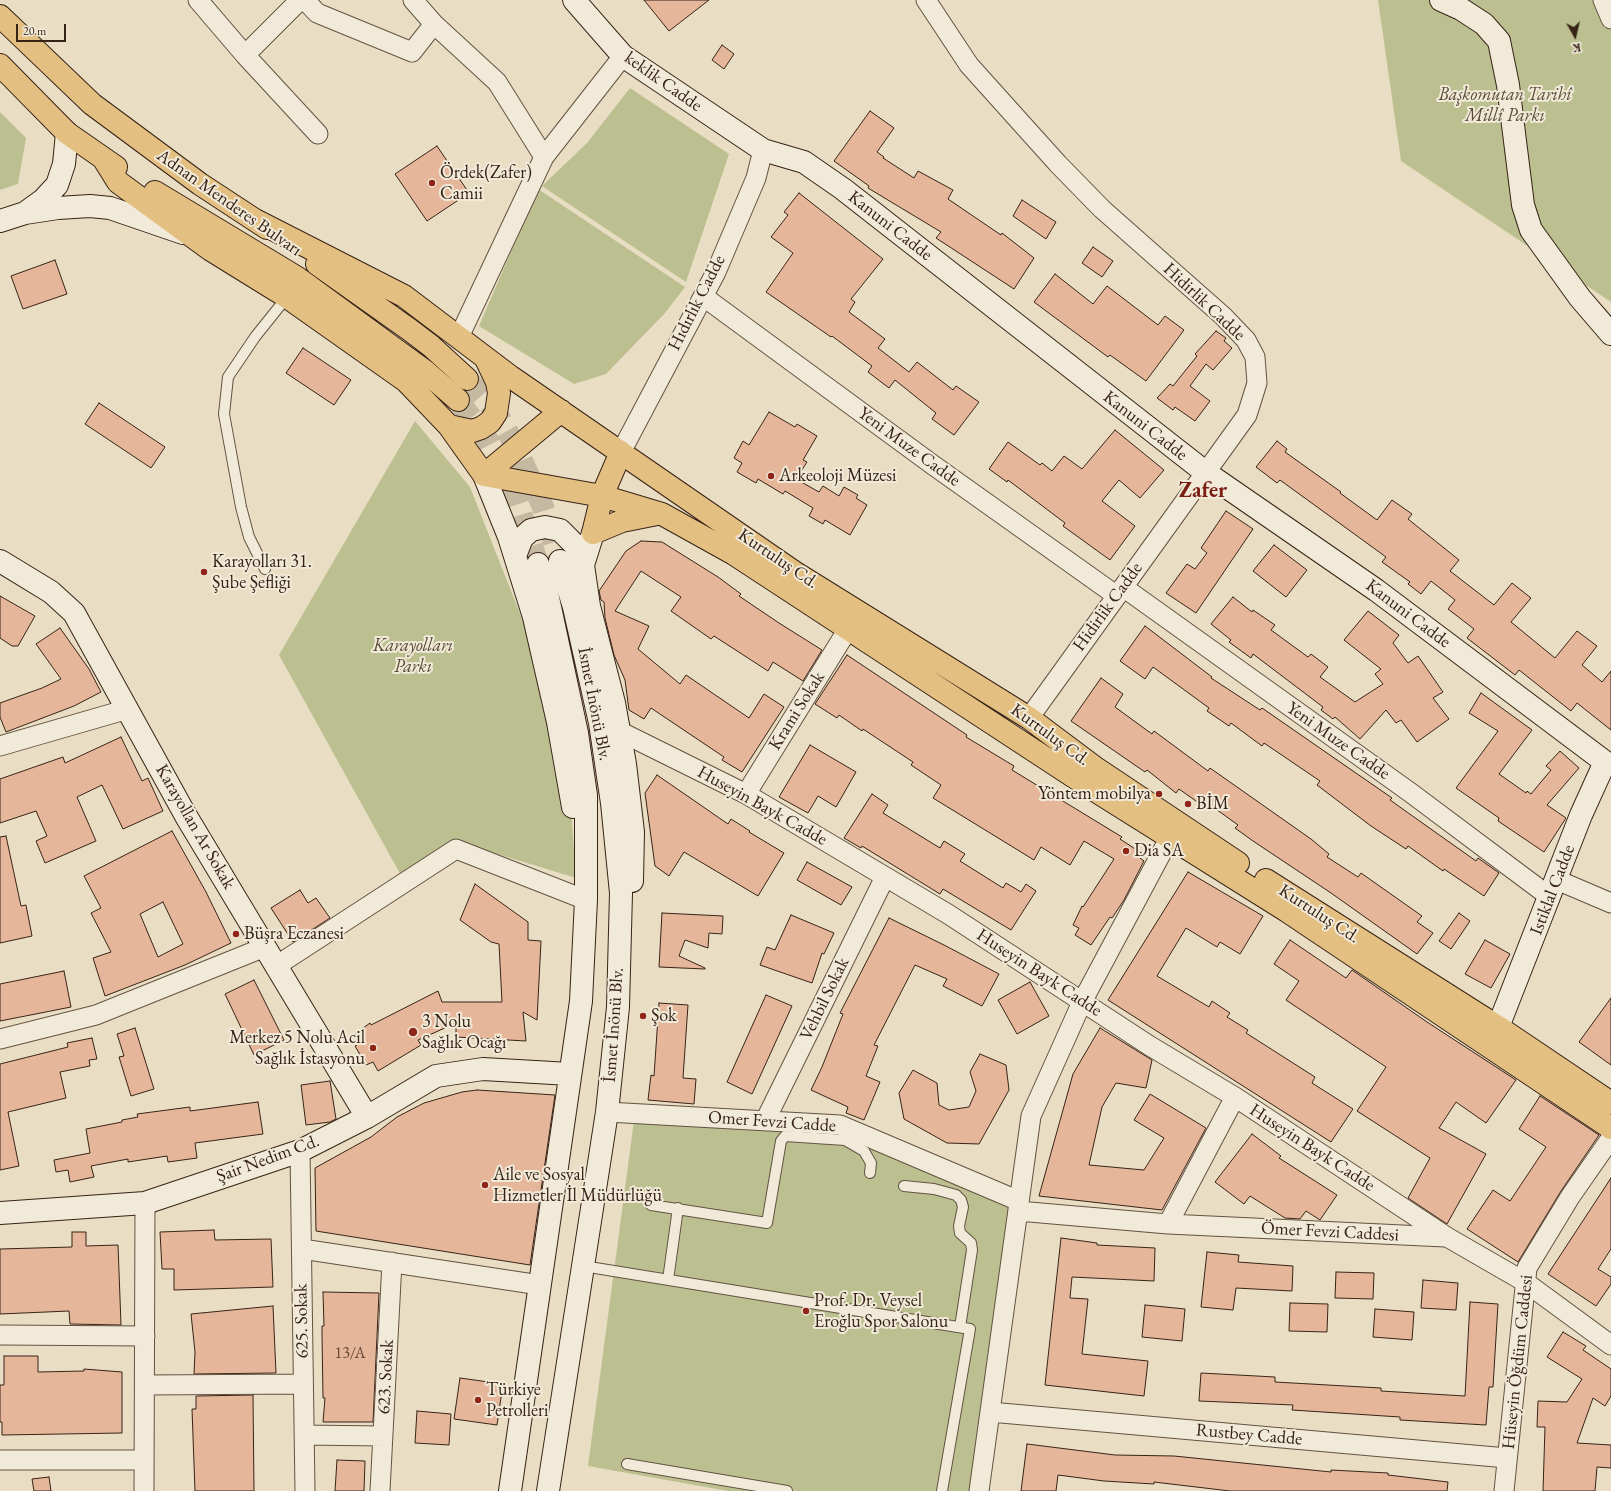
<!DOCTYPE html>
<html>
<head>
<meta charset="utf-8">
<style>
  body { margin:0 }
  #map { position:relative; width:1611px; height:1491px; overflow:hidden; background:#e9dec4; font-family:"EB Garamond",serif }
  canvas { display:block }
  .north { position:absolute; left:1555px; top:16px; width:40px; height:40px; -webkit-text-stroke:3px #f1ead9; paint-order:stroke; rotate:172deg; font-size:11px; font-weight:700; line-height:16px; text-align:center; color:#372316 }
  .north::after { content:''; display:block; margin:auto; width:14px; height:18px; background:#372316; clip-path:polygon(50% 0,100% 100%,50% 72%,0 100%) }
  .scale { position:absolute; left:16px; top:24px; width:50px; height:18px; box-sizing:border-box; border:2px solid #372316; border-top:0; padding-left:5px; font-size:12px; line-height:14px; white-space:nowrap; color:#372316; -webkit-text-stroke:3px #f1ead9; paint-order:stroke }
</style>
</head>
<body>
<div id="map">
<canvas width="1611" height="1491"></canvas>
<div class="north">K</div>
<div class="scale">20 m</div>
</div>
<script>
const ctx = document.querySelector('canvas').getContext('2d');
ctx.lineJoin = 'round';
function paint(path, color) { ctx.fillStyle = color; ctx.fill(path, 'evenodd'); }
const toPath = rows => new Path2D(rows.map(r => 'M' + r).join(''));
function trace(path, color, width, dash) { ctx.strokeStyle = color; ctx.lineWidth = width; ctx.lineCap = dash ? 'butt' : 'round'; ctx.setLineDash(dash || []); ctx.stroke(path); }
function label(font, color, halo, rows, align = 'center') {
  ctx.font = font + ' "EB Garamond",serif'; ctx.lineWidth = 4; ctx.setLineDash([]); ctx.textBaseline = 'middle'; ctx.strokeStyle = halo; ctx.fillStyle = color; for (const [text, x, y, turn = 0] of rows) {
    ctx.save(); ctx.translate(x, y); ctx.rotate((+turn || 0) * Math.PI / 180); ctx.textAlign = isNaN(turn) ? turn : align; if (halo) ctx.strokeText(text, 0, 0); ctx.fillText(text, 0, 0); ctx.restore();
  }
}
paint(toPath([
  [1378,0,1611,0,1611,302,1401,161],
  [630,88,729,154,686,282,542,186,587,143],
  [0,112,26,138,18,184,0,190],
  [538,189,685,287,665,313,606,374,574,384,479,326],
  [415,421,470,487,530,639,569,782,576,878,468,845,403,879,279,655],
  [635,1113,840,1125,1019,1201,979,1491,728,1491,588,1466]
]), '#bcc090');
const building = toPath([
  [644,0,709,0,669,31,644,0],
  [722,45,734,54,724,69,712,60,722,45],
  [870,111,894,128,877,152,884,157,883,158,914,178,918,171,953,190,948,199,1001,235,1002,233,1034,258,1014,289,936,238,941,232,868,188,869,186,834,161,870,111],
  [437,146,469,193,427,221,395,174,437,146],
  [799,193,883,259,851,299,855,302,849,312,885,339,878,348,909,372,917,362,953,390,956,386,979,402,954,435,932,419,936,413,895,380,889,388,868,372,872,366,832,336,831,337,766,292,793,253,771,237,788,215,784,212,799,193],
  [1022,200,1056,222,1046,239,1013,216,1022,200],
  [1093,247,1113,261,1102,277,1082,263,1093,247],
  [55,260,67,294,23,309,11,276,55,260],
  [1055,274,1093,304,1107,286,1158,325,1165,316,1184,330,1146,381,1110,355,1108,357,1034,302,1055,274],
  [1216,331,1226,338,1224,341,1232,348,1213,370,1206,364,1190,386,1210,401,1195,421,1175,407,1173,410,1157,398,1170,384,1173,386,1197,356,1195,354,1216,331],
  [303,348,351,380,334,405,286,373,303,348],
  [99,403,165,447,151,468,85,424,99,403],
  [769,412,795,427,797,424,817,436,803,460,807,462,796,479,819,492,823,486,839,496,844,487,858,495,856,498,867,505,850,535,825,520,823,524,809,516,813,508,785,491,783,494,758,479,756,483,737,472,742,463,734,458,743,441,749,445,769,412],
  [1115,430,1164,470,1140,498,1119,480,1102,501,1135,526,1110,560,1063,526,1065,523,1008,480,1007,482,989,469,1008,442,1040,465,1042,463,1052,471,1064,456,1082,469,1115,430],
  [1277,441,1287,449,1285,452,1341,492,1340,493,1377,520,1392,500,1412,514,1408,519,1459,560,1450,571,1494,605,1512,583,1531,598,1511,622,1555,658,1577,631,1597,646,1582,665,1602,682,1611,671,1611,730,1577,703,1571,711,1519,670,1515,675,1467,638,1474,629,1448,609,1455,600,1431,581,1421,594,1408,584,1410,582,1382,562,1386,557,1280,480,1277,483,1256,467,1277,441],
  [1226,511,1253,529,1196,613,1166,593,1187,564,1195,569,1207,553,1201,548,1226,511],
  [641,541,662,542,718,577,741,594,739,596,779,623,822,650,803,681,773,662,768,671,714,636,711,639,671,611,681,597,641,571,615,611,649,626,638,649,680,684,686,675,749,718,764,694,784,707,742,772,722,760,724,757,651,708,644,719,629,710,625,680,614,655,605,618,604,602,601,600,599,591,626,551,641,541],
  [1274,545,1307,570,1286,597,1253,571,1274,545],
  [0,596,35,616,18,646,12,646,0,638,0,596],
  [1233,597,1252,612,1253,610,1275,625,1271,630,1308,657,1311,654,1328,667,1320,677,1355,702,1383,684,1375,674,1381,669,1344,640,1368,611,1399,635,1393,643,1408,663,1418,656,1443,692,1433,698,1449,719,1417,742,1401,720,1396,723,1386,710,1360,739,1335,717,1333,719,1321,710,1323,707,1253,654,1251,658,1229,642,1231,640,1211,624,1233,597],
  [1145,626,1212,677,1211,678,1260,710,1262,708,1392,798,1390,800,1476,861,1478,858,1499,873,1484,896,1444,869,1443,871,1408,846,1406,849,1371,826,1317,785,1320,781,1264,743,1262,746,1231,723,1229,726,1207,711,1209,708,1153,667,1145,679,1120,661,1145,626],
  [60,628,89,669,101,692,74,706,6,732,0,717,0,703,42,688,61,679,36,644,60,628],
  [847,655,967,735,966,737,1014,766,1012,770,1122,837,1120,839,1143,854,1140,858,1144,861,1124,900,1112,918,1110,917,1091,945,1075,935,1079,928,1073,925,1082,906,1083,907,1114,859,1084,841,1070,865,1041,847,1034,860,933,798,941,785,911,765,913,762,863,729,862,731,839,715,837,718,815,704,847,655],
  [1101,678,1123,694,1115,707,1152,734,1154,731,1208,771,1210,768,1311,839,1329,854,1327,857,1358,877,1361,873,1422,916,1417,922,1433,933,1417,954,1331,893,1253,841,1235,828,1238,825,1213,807,1210,811,1179,789,1176,793,1147,770,1145,772,1071,721,1101,678],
  [1481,693,1532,730,1499,774,1526,793,1527,791,1531,794,1551,770,1546,766,1560,751,1579,768,1547,805,1566,818,1544,852,1498,821,1499,818,1456,788,1498,731,1469,713,1481,693],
  [121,737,142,781,148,778,163,811,123,829,102,785,77,797,96,841,45,863,36,841,47,836,36,811,0,823,0,779,63,757,65,763,121,737],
  [810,745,856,772,836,807,818,796,808,813,779,797,810,745],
  [657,775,728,824,731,819,750,831,749,832,784,853,758,896,684,852,669,876,655,866,645,793,657,775],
  [872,794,888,805,883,813,940,848,944,841,965,854,960,861,1003,888,1006,883,1021,892,1026,884,1036,891,1011,930,943,889,940,894,862,846,861,848,844,838,872,794],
  [172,831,206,892,231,943,185,965,105,996,93,958,111,952,91,913,101,908,84,876,172,831],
  [163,902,183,944,158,957,140,914,163,902],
  [6,836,21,906,26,905,32,936,0,943,0,837,6,836],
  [807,862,852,887,841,905,797,880,807,862],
  [1188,872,1263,916,1240,954,1220,942,1217,947,1186,928,1157,976,1209,1007,1212,1001,1230,1013,1227,1017,1248,1030,1246,1033,1315,1077,1312,1083,1353,1109,1331,1142,1108,1000,1188,872],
  [475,884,528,922,528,940,541,941,537,1020,523,1012,526,1041,456,1037,456,1023,418,1040,421,1045,378,1071,373,1062,366,1065,355,1046,360,1043,355,1034,370,1023,371,1025,438,991,442,1002,502,1002,499,944,491,942,460,920,475,884],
  [300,890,308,903,316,898,330,918,293,942,271,908,300,890],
  [662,913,723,916,722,934,709,933,708,948,685,940,679,956,705,968,705,969,659,967,662,913],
  [1459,913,1470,921,1451,949,1439,941,1459,913],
  [791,915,834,933,824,954,822,953,812,983,760,965,767,947,775,950,791,915],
  [889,918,944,945,999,974,982,1006,943,986,947,979,915,965,874,1045,878,1046,866,1076,880,1082,864,1120,846,1113,848,1107,811,1090,822,1067,843,1014,840,1013,889,918],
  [1290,940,1346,978,1352,970,1427,1022,1516,1080,1486,1123,1456,1102,1439,1128,1486,1154,1447,1224,1408,1198,1430,1158,1357,1111,1386,1067,1286,1000,1299,981,1274,964,1290,940],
  [1485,940,1510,954,1491,988,1465,974,1485,940],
  [64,971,71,1007,0,1021,0,984,64,971],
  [254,980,284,1040,254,1055,225,994,254,980],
  [1030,982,1049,1016,1017,1034,998,1000,1030,982],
  [766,995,792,1006,752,1094,727,1082,766,995],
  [1611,998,1611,1065,1579,1042,1611,998],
  [659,1003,688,1005,683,1078,696,1079,694,1104,648,1100,651,1075,654,1076,659,1003],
  [135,1028,154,1089,131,1096,119,1057,124,1056,117,1034,135,1028],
  [1100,1028,1152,1060,1146,1088,1116,1083,1102,1107,1089,1165,1144,1170,1164,1138,1134,1120,1150,1094,1206,1128,1162,1210,1039,1196,1073,1074,1100,1028],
  [92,1038,97,1059,89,1060,90,1066,60,1072,66,1098,8,1112,19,1166,0,1170,0,1064,68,1047,67,1043,92,1038],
  [980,1054,1006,1065,1009,1090,979,1144,947,1143,904,1119,899,1093,913,1070,937,1083,939,1105,949,1110,969,1107,976,1091,970,1072,980,1054],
  [330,1081,336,1119,330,1122,306,1125,301,1085,330,1081],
  [477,1090,555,1095,530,1265,316,1231,315,1168,371,1137,397,1117,424,1103,462,1092,477,1090],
  [1540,1096,1599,1135,1561,1191,1518,1262,1467,1229,1493,1190,1510,1201,1546,1147,1519,1129,1540,1096],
  [258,1102,263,1134,195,1143,197,1158,168,1162,167,1156,128,1162,128,1159,91,1166,94,1177,70,1182,68,1170,56,1172,54,1160,90,1153,86,1129,122,1122,122,1120,138,1117,137,1114,190,1107,190,1111,258,1102],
  [1252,1134,1281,1156,1279,1158,1337,1195,1320,1220,1306,1211,1300,1219,1285,1218,1250,1196,1244,1204,1215,1182,1252,1134],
  [1611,1178,1611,1249,1598,1269,1611,1277,1611,1284,1596,1306,1548,1274,1611,1178],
  [214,1230,215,1240,271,1239,273,1287,174,1290,174,1269,162,1269,160,1232,214,1230],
  [72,1232,86,1232,86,1246,118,1245,121,1325,70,1324,69,1311,0,1314,0,1249,72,1247,72,1232],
  [1061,1238,1097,1243,1097,1245,1155,1248,1154,1281,1072,1277,1070,1298,1088,1299,1082,1354,1148,1361,1144,1396,1045,1385,1061,1238],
  [1207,1252,1239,1255,1238,1262,1293,1266,1292,1291,1236,1288,1233,1310,1201,1307,1207,1252],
  [1336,1272,1374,1273,1373,1299,1335,1298,1336,1272],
  [1423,1280,1458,1283,1456,1310,1421,1308,1423,1280],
  [323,1292,379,1293,373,1422,323,1422,325,1398,323,1398,322,1335,322,1326,324,1326,323,1292],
  [1470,1302,1498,1304,1493,1387,1489,1387,1486,1425,1400,1420,1400,1417,1292,1410,1293,1405,1199,1401,1201,1373,1275,1377,1275,1382,1381,1388,1381,1391,1465,1396,1470,1302],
  [1290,1303,1328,1304,1327,1332,1289,1331,1290,1303],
  [1145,1305,1185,1309,1182,1341,1142,1337,1145,1305],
  [273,1306,276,1373,194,1374,195,1352,191,1314,273,1306],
  [1375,1309,1414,1312,1412,1340,1373,1337,1375,1309],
  [1563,1332,1586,1346,1583,1350,1611,1369,1611,1396,1605,1406,1593,1398,1577,1443,1611,1445,1611,1468,1597,1467,1595,1491,1543,1491,1545,1427,1537,1427,1538,1401,1567,1402,1582,1379,1547,1357,1563,1332],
  [4,1356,38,1356,38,1372,84,1371,84,1369,122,1372,122,1433,2,1435,2,1422,0,1422,0,1385,4,1385,4,1356],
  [460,1378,503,1384,497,1425,454,1419,460,1378],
  [253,1395,254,1491,195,1491,192,1409,196,1409,196,1396,253,1395],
  [417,1411,451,1414,449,1445,415,1443,417,1411],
  [1027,1444,1115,1455,1174,1456,1331,1472,1331,1470,1388,1473,1388,1475,1448,1482,1447,1491,1230,1491,1154,1482,1154,1484,1104,1481,1058,1475,1056,1491,1021,1491,1027,1444],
  [337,1460,365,1461,364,1491,335,1491,337,1460],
  [49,1477,51,1491,34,1491,32,1479,49,1477]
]);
paint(building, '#e6b69b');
trace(building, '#372316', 1);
trace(toPath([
  [467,379,496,412,514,443,543,507,560,561],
  [458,400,487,439,512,486,538,564]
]), '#c5b9a1', 22, [22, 11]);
const lane = toPath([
  [265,569,249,537,241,507,224,414,228,377,255,337,287,297],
  [904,1186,934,1189,956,1195,961,1200,963,1207,959,1226,960,1233,971,1243,972,1250,960,1327],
  [651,1205,767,1223,781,1141,785,1136,845,1140,864,1151,871,1163,870,1173],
  [583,1266,970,1329,942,1491],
  [668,1280,678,1208],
  [627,1464,787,1491]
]);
const street = toPath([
  [198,0,245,55,318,134],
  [305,0,317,13,412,52,434,24],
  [413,0,434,24,497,82,544,157],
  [926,0,969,65,1058,164,1102,209,1223,316,1246,340,1255,357,1257,383,1247,415,1029,718],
  [1603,0,1611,19],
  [245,55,300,0],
  [704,297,933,465,1117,596],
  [459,337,544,157,623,56],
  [621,452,716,272,756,178,763,150],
  [1123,587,1411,793,1550,897],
  [619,731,746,794,948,914,1150,1046,1235,1097,1447,1237,1525,1282,1611,1345],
  [0,746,128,709],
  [746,794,848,629],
  [1557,880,1611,903],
  [276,966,456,849,586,900],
  [0,1039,96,1015,265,947],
  [607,1112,840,1125,1019,1201],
  [765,1121,885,877],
  [300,1151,305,1491],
  [1018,1211,1168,1224,1445,1237],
  [1168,1224,1235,1097],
  [302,1249,540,1285],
  [0,1335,145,1336],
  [145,1385,303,1384],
  [990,1412,1507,1458],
  [304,1435,383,1436],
  [0,1460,144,1460],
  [144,1491,145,1203],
  [380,1491,392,1262],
  [979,1491,1031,1116,1082,1002,1170,837],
  [1504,1491,1527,1268,1570,1197,1611,1138]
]);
const secondary = toPath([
  [574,0,623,56,763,150,804,162,843,189,1205,472,1376,590,1605,762,1581,815,1498,1027],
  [1441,0,1461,9,1484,24,1499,41,1508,85,1523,205,1531,230,1580,298,1611,334],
  [67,133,64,164,57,185,43,200,25,213,58,208,90,206,110,208,183,233],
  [0,221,25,213],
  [484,475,509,537,534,617,558,722,573,807],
  [593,533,583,565,589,606,614,703,625,764,633,832,632,881],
  [515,556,522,538,531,530,545,527,560,530,575,545,583,565],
  [0,561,51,592,74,613,186,816,367,1117],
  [0,1213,145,1203,300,1151,367,1117,436,1076,483,1069,570,1074],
  [510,1491,581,1001,586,900,586,795,577,733,547,593,538,564],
  [548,1491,607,1112,618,1007,621,893,612,803,600,723,574,607,560,561]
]);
const primary = toPath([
  [0,16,92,104,200,184,267,228],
  [0,65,67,133,116,167],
  [103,158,118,182,211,250,287,297,406,381,449,426,484,475,602,496,662,514,734,554,1091,788,1287,911,1611,1128],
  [155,192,296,277,426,372,458,400],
  [255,220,404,296,511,377,794,572,1029,718,1097,769,1238,863],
  [317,264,410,330,431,346,467,379],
  [449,426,472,431,481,428,490,422,496,413,499,393,497,382,486,359],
  [484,475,561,411],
  [593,533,602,496,621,452],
  [593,533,622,521,657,514],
  [1266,880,1498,1027,1611,1103]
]);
trace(lane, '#645242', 12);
trace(street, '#645242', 21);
trace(secondary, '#372316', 24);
trace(primary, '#372316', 24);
trace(lane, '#f1ead9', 10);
trace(street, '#f1ead9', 19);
trace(secondary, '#f1ead9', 22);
trace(primary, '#e4bf82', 22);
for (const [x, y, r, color] of [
  [432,183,4,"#8f2418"],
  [771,476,4,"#8f2418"],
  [204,572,4,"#8f2418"],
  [1159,794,4,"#8f2418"],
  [1188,804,4,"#8f2418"],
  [1126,851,4,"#8f2418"],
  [236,934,4,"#8f2418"],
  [643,1016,4,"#8f2418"],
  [413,1032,5,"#8f2418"],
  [373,1048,4,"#8f2418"],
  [485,1185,4,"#8f2418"],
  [806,1311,4,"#8f2418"],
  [478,1400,4,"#8f2418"]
]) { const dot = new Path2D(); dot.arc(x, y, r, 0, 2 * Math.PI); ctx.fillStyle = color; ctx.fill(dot); trace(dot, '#f1ead9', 1.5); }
label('16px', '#634837', null, [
  ["13/A",350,1354]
]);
label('18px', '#372316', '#f1ead9', [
  ["keklik Cadde",663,82,35],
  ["Adnan Menderes Bulvarı",229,203,35],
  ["Kanuni Cadde",890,226,38],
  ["Hidirlik Cadde",1204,302,43],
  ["Hıdırlık Cadde",697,303,-63],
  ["Kanuni Cadde",1145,426,38],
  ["Yeni Muze Cadde",909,447,36],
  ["Kurtuluş Cd.",778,559,34],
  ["Hidirlik Cadde",1108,607,-54],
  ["Kanuni Cadde",1408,614,37],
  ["İsmet İnönü Blv.",594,704,79],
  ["Krami Sokak",797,711,-58],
  ["Kurtuluş Cd.",1050,735,36],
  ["Yeni Muze Cadde",1338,741,35],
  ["Huseyin Bayk Cadde",762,806,29],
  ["Karayollan Ar Sokak",195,827,60],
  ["Istiklal Cadde",1553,890,-69],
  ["Kurtuluş Cd.",1319,914,33],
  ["Huseyin Bayk Cadde",1039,973,33],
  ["Vehbil Sokak",825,999,-64],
  ["İsmet İnönü Blv.",614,1025,-86],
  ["Omer Fevzi Cadde",772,1122,4],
  ["Huseyin Bayk Cadde",1312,1148,33],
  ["Şair Nedim Cd.",268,1159,-20],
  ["Ömer Fevzi Caddesi",1330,1232,3],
  ["625. Sokak",302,1321,-91],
  ["Hüseyin Öğdüm Caddesi",1518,1362,-84],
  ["623. Sokak",386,1377,-87],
  ["Rustbey Cadde",1249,1435,5]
]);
label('italic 18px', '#584a34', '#f1ead9', [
  ["Başkomutan Tarihî",1505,95],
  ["Millî Parkı",1505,116],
  ["Karayolları",413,646],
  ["Parkı",413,667]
]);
label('18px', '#372316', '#f1ead9', [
  ["Ördek(Zafer)",440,173],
  ["Camii",440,194],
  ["Arkeoloji Müzesi",779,476],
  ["Karayolları 31.",212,562],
  ["Şube Şefliği",212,583],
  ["Yöntem mobilya",1151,794,"right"],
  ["BİM",1196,804],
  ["Dia SA",1134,851],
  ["Büşra Eczanesi",244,934],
  ["Şok",651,1016],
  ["3 Nolu",422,1022],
  ["Sağlık Ocağı",422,1043],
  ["Merkez 5 Nolu Acil",365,1038,"right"],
  ["Sağlık İstasyonu",365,1059,"right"],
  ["Aile ve Sosyal",493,1175],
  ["Hizmetler İl Müdürlüğü",493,1196],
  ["Prof. Dr. Veysel",814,1301],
  ["Eroğlu Spor Salonu",814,1322],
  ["Türkiye",486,1390],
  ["Petrolleri",486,1411]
], 'left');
label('bold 22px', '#7a1f14', '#f1ead9', [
  ["Zafer",1203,491]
]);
</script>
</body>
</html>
